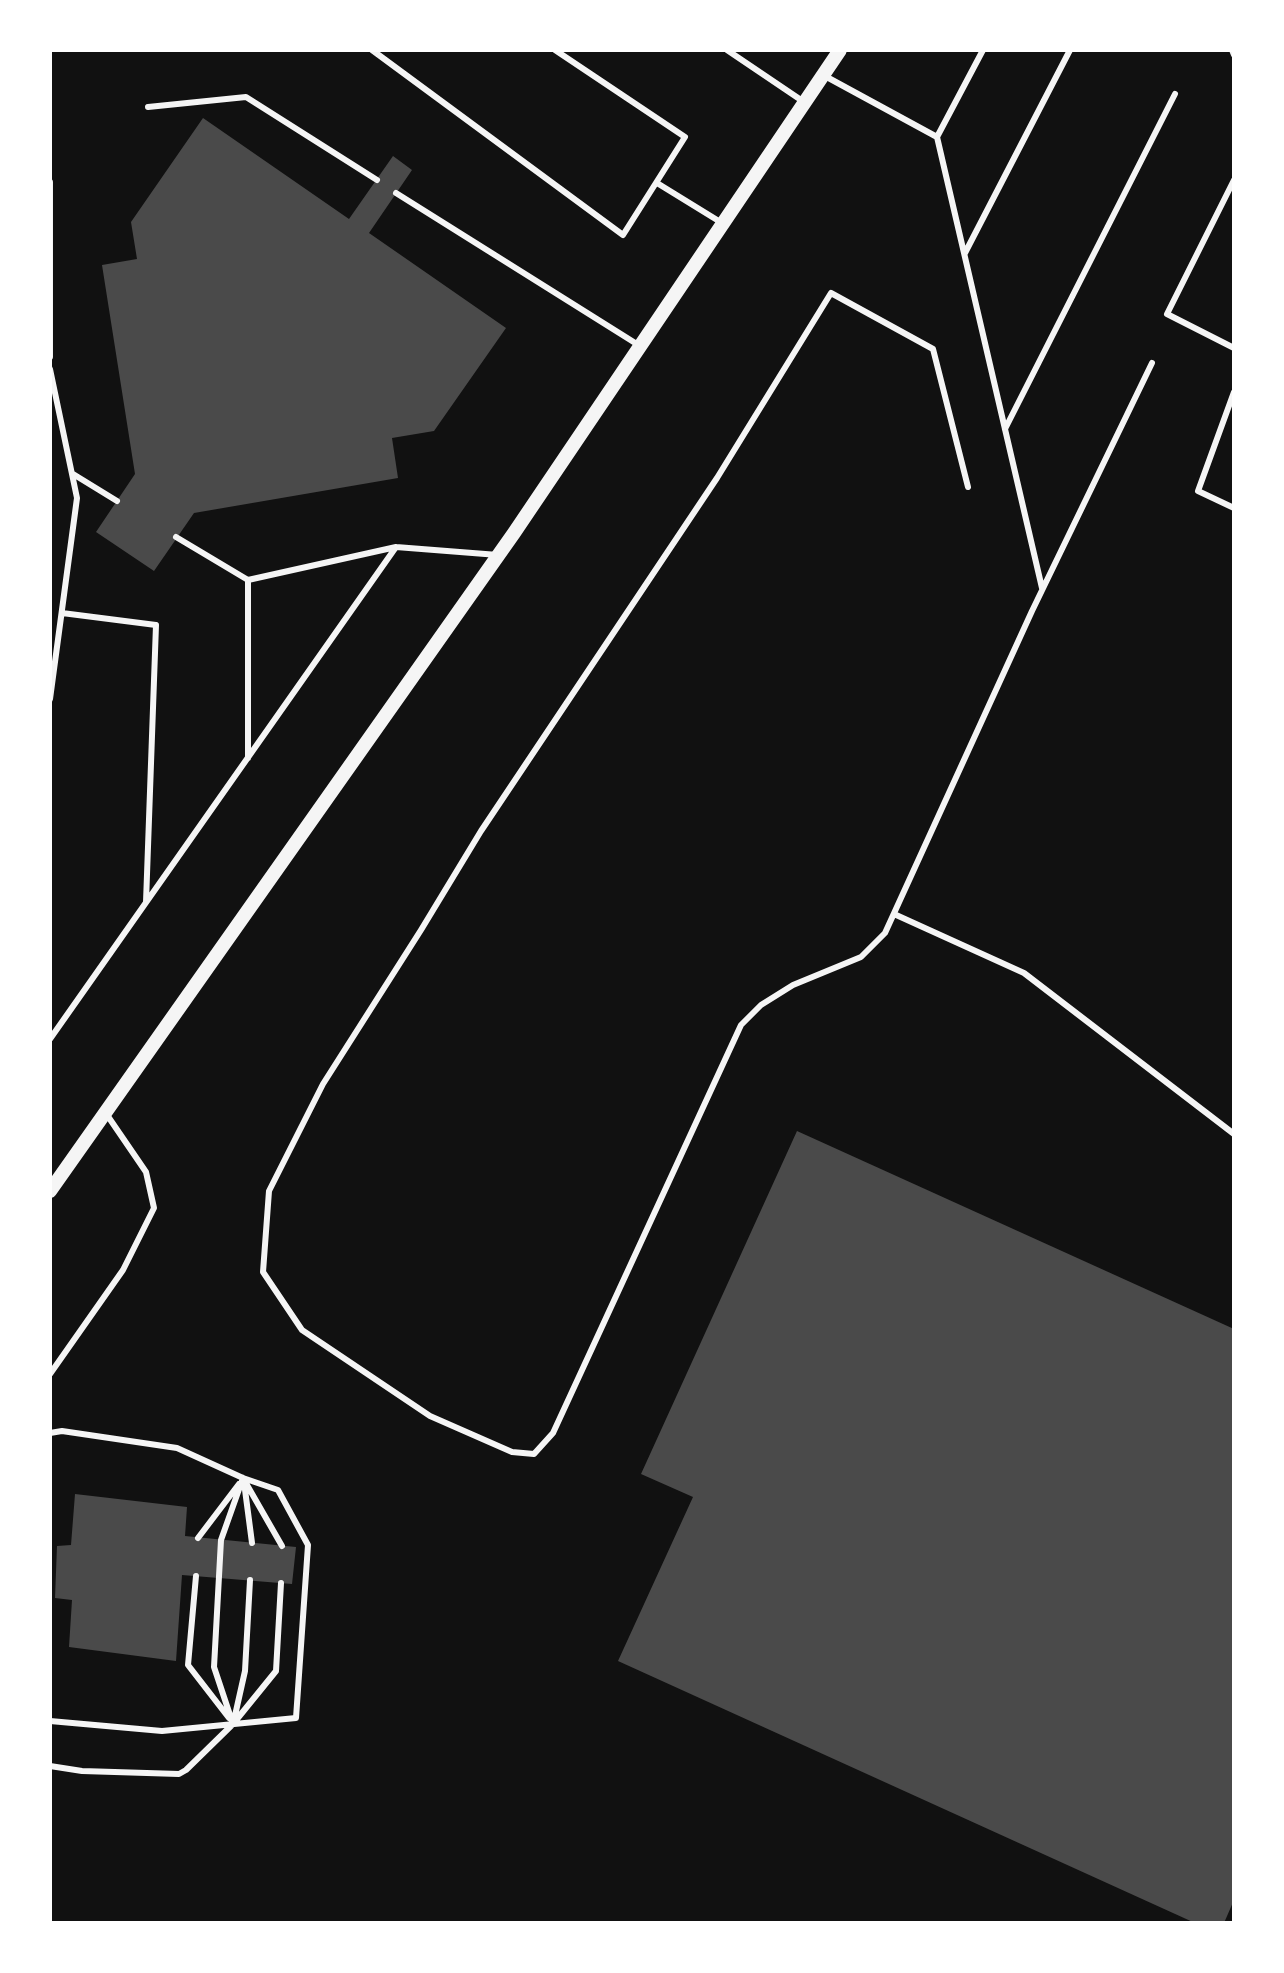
<!DOCTYPE html>
<html>
<head>
<meta charset="utf-8">
<style>
  body { margin:0 }
  #map { position:relative; width:1284px; height:1973px; overflow:hidden; background:#111; font-family:"Noto Sans",sans-serif }
  canvas { display:block }
  .frame { position:absolute; inset:0; border:52px solid #fff; pointer-events:none }
</style>
</head>
<body>
<div id="map">
<canvas width="1284" height="1973"></canvas>
<div class="frame"></div>
</div>
<script>
const ctx = document.querySelector('canvas').getContext('2d');
ctx.lineJoin = 'round';
function paint(path, color) { ctx.fillStyle = color; ctx.fill(path, 'evenodd'); }
const toPath = rows => new Path2D(rows.map(r => 'M' + r).join(''));
function trace(path, color, width, dash) { ctx.strokeStyle = color; ctx.lineWidth = width; ctx.lineCap = dash ? 'butt' : 'round'; ctx.setLineDash(dash || []); ctx.stroke(path); }
paint(toPath([
  [203,118,349,219,393,156,412,170,369,233,506,328,434,431,392,438,398,478,194,513,154,571,96,532,135,474,102,265,137,259,131,222],
  [797,1131,1234,1329,1234,1900,1224,1923,1195,1923,618,1661,693,1497,641,1474],
  [75,1494,187,1507,185,1536,296,1547,292,1584,182,1575,176,1661,69,1647,72,1600,55,1598,57,1546,71,1545]
]), '#4a4a4a');
trace(toPath([
  [372,50,623,235,685,137,555,50],
  [727,50,804,102],
  [1232,50,1234,55],
  [823,75,937,137,1042,588],
  [148,107,246,97,377,180],
  [937,137,983,50],
  [1234,180,1167,314,1234,348],
  [50,182,50,357],
  [657,183,722,223],
  [396,193,640,346],
  [965,253,1070,50],
  [50,369,77,498,50,699],
  [1234,392,1198,491,1234,508],
  [1005,429,1175,94],
  [73,474,117,501],
  [968,487,933,349,831,293,717,478,481,831,421,930,323,1084,269,1191,263,1272,302,1330,430,1416,512,1452,534,1454,553,1433,741,1025,761,1005,793,985,861,957,885,933,1032,611,1152,363],
  [176,537,248,580],
  [62,613,156,625,146,902],
  [248,758,248,580,396,547],
  [894,914,1024,973,1234,1134],
  [50,1039,396,547,498,555],
  [50,1374,123,1270,154,1208,146,1172,105,1112],
  [50,1433,62,1431,177,1448,243,1478,278,1490,308,1545,296,1718,162,1731,50,1721],
  [243,1478,282,1546],
  [244,1482,252,1543],
  [198,1538,239,1484],
  [196,1576,188,1665,229,1718],
  [234,1720,245,1671,250,1580],
  [233,1724,214,1667,221,1540,243,1478],
  [50,1766,82,1771,179,1774,186,1770,233,1724,276,1671,281,1583]
]), '#f5f5f5', 6);
trace(toPath([
  [50,1191,514,533,840,50]
]), '#f5f5f5', 14);
</script>
</body>
</html>
